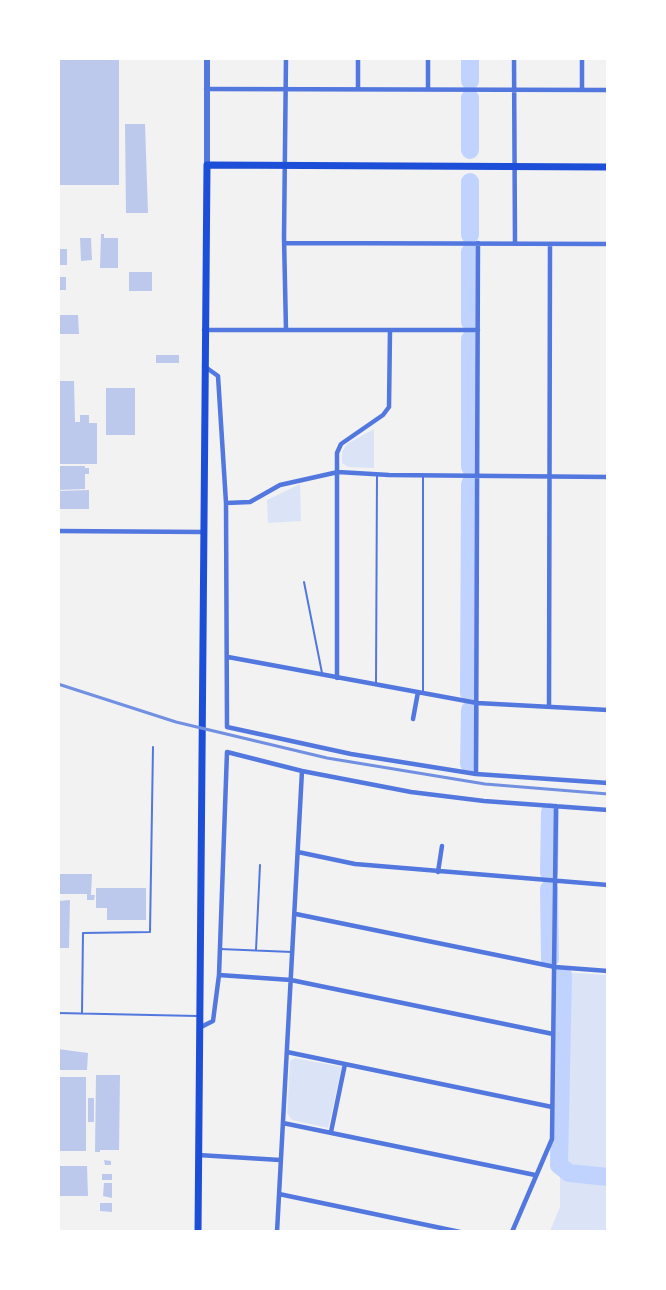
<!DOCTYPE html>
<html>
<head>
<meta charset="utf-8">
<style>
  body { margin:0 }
  #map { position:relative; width:666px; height:1290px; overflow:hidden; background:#f2f2f2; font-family:Lato,sans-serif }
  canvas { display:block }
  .frame { position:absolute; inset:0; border:60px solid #fff; pointer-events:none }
</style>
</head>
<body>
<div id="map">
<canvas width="666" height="1290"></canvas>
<div class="frame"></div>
</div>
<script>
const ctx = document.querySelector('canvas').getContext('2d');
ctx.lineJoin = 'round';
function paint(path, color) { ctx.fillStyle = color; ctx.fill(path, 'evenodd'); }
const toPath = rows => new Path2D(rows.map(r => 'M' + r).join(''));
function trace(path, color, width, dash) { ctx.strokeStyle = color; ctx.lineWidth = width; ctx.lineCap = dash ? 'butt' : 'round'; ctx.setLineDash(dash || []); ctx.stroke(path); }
paint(toPath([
  [374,429,374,468,348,467,342,463,342,452,347,444],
  [300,484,301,521,268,523,267,500],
  [564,972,607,975,607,1231,550,1231,560,1207,560,977],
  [295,1058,342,1067,328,1128,292,1120,287,1113,290,1061]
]), '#dbe4f7');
trace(toPath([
  [470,81,470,58],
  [470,150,470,98],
  [470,182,470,235],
  [470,252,470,322],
  [470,339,470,467],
  [469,693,470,484],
  [469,764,470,710],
  [549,873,550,812],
  [549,889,550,959],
  [563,975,559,1165,569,1173,608,1177]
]), '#bfd3fe', 18);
paint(toPath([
  [58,58,119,58,119,185,58,185],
  [125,124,145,124,148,213,126,213],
  [101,234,104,234,104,238,118,238,118,268,100,268],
  [80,238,91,238,92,260,81,261],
  [58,249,67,249,67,265,58,265],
  [129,272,152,272,152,291,129,291],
  [58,277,66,277,66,290,58,290],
  [59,315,78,315,79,334,60,334],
  [156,355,179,355,179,363,156,363],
  [58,381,74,381,75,422,80,422,80,415,89,415,89,423,97,423,97,464,58,464],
  [106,388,135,388,135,435,106,435],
  [58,466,85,466,85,468,89,468,89,474,85,474,85,489,58,490],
  [89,490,89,509,58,509,58,491],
  [58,874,92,874,91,895,95,895,94,900,87,900,87,894,58,894],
  [96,888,146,888,146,920,107,920,107,908,96,908],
  [70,900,69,948,58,948,58,901],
  [58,1049,88,1053,87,1070,58,1070],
  [96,1075,120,1075,119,1150,100,1150,100,1152,95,1152],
  [58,1077,86,1077,86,1151,58,1151],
  [88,1098,94,1098,94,1122,88,1122],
  [104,1160,111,1161,111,1165,105,1165],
  [58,1166,87,1166,88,1196,58,1196],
  [102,1174,112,1174,112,1180,102,1180],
  [104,1183,112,1183,112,1198,103,1196],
  [100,1203,112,1203,112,1212,100,1211]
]), '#bdc9ec');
trace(toPath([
  [304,582,322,673],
  [376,684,377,474],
  [423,693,423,477],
  [220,949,292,952],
  [256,950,260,865],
  [58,1013,197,1016],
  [82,1013,83,933,150,932,153,747]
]), '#5277de', 2);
trace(toPath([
  [358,58,358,89],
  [514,58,515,243],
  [582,58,582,90],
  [206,89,608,90],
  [428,89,428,58],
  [286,243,608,244],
  [204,330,390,330,389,407,383,415,341,444,337,453,337,678],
  [286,330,284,237,286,58],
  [390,330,478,330],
  [204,366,218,376,226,503,227,727,351,754,476,774,608,783],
  [226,503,250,502,280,485,338,472,389,475,608,477],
  [58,531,204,532],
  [228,657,477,703,608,710],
  [549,707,550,244],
  [413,719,418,692],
  [476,774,478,243],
  [298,852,355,864,608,885],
  [438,872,442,846],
  [296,914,555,967,608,971],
  [219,975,291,980,553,1034],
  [199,1028,213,1021,219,975,227,752,302,771,411,792,484,801,608,810],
  [287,1052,552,1107],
  [283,1123,535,1175],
  [331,1132,345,1064],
  [198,1155,280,1160],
  [279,1194,460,1232],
  [277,1232,302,771],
  [512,1232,552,1139,556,806]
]), '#5277de', 4.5);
trace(toPath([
  [207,58,207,165]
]), '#5277de', 6);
trace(toPath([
  [198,1232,207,165,608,167]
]), '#1d4ed8', 7);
trace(toPath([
  [58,684,176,722,327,758,485,784,608,794]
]), '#7290e2', 3);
</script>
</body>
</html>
